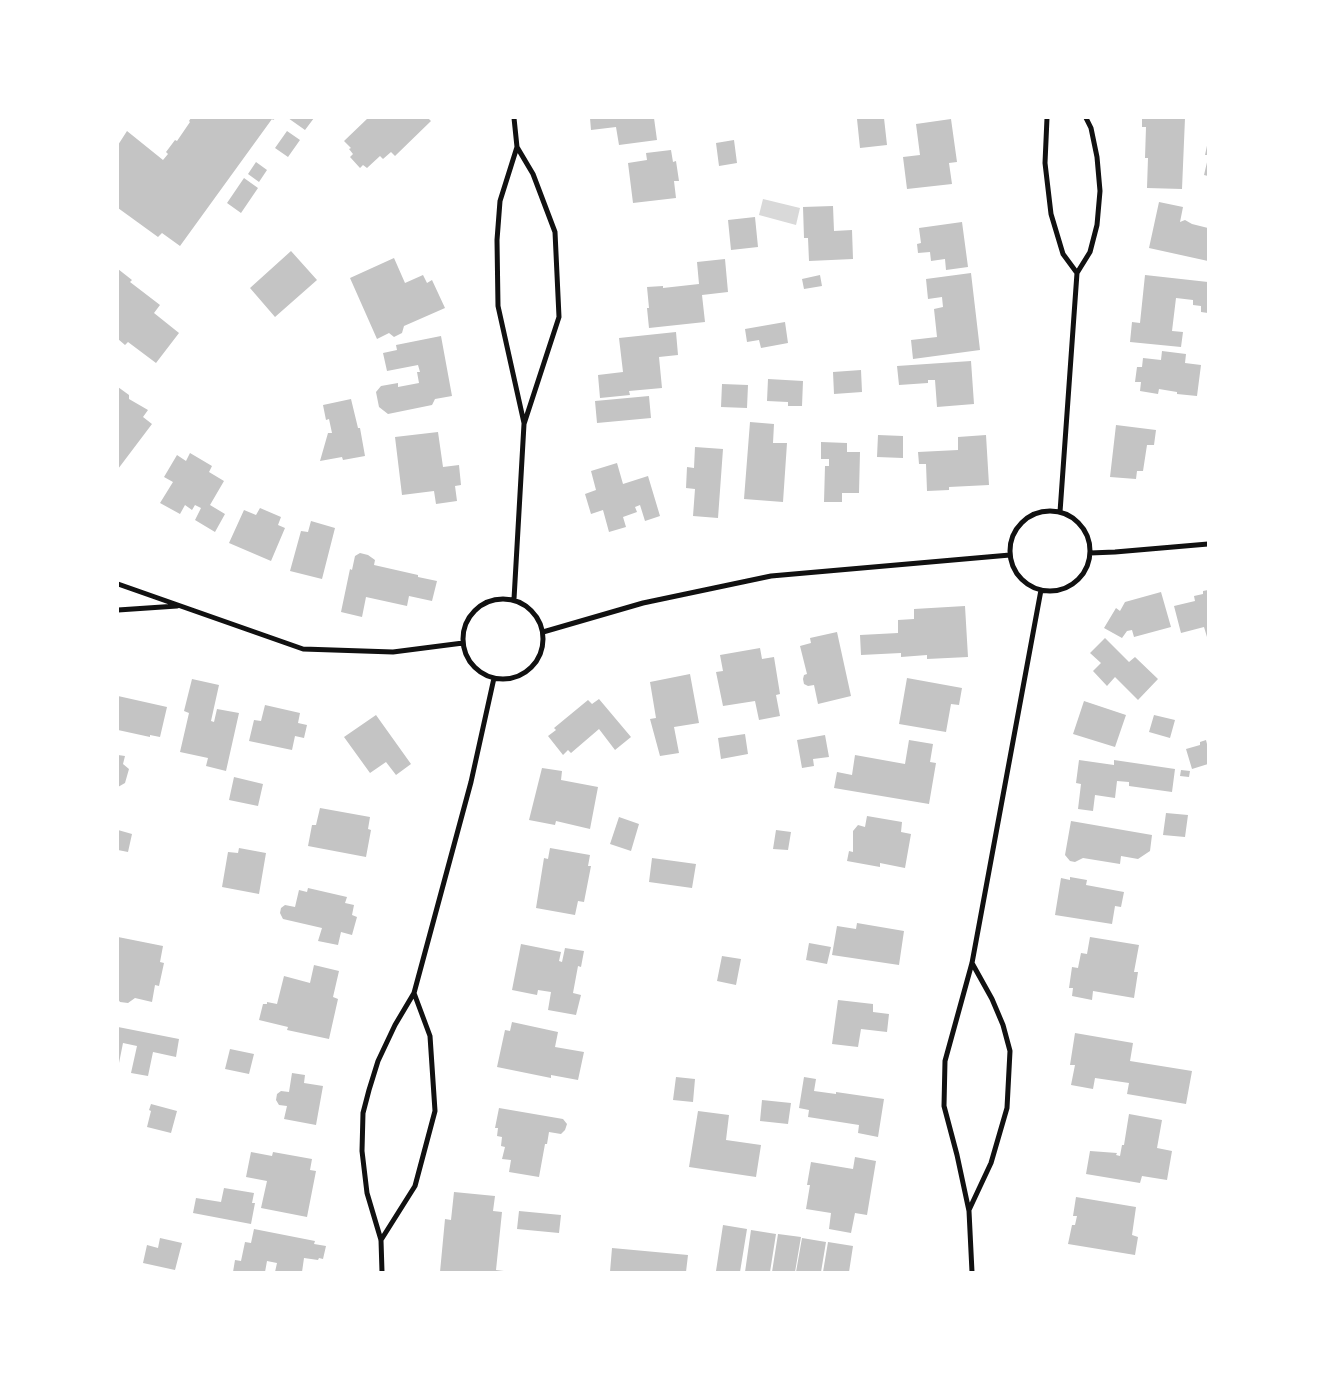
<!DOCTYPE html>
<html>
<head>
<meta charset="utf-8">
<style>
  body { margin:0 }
  #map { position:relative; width:1326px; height:1390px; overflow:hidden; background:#fff; font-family:Mulish,sans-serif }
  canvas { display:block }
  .frame { position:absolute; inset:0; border:119px solid #fff; pointer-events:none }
</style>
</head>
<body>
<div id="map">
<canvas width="1326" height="1390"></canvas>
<div class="frame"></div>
</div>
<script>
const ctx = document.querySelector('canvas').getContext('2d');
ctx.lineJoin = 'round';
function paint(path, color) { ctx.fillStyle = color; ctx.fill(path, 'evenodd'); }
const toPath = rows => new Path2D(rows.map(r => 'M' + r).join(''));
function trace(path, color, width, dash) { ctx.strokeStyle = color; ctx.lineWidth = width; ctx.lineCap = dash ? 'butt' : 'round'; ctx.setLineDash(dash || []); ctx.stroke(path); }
paint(toPath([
  [763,199,800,208,796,225,759,215]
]), '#d9d9d9');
paint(toPath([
  [191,118,276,118,273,120,272,119,180,246,162,233,158,237,118,208,118,145,127,131,163,160,168,154,166,152,175,140,177,141,190,122,189,121],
  [288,118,314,118,305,130],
  [368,118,428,118,431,121,395,156,391,152,383,159,380,156,367,168,363,165,360,168,350,157,353,154,349,149,351,148,344,141],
  [590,118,654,118,657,140,619,145,616,127,591,130],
  [869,118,884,118,887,145,860,148,857,119],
  [1142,118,1185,118,1182,189,1147,188,1148,158,1145,158,1146,127,1142,127],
  [951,119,957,162,949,163,952,184,907,189,903,157,920,155,916,124],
  [287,131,300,140,288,157,275,148],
  [734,140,737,163,719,166,716,143],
  [1208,141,1208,155,1205,155],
  [671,150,673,162,676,161,679,181,674,181,676,198,633,203,628,163,647,160,646,153],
  [1208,158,1208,176,1204,175],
  [256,162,267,170,259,182,248,174],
  [244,178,258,188,241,213,227,203],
  [1159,202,1183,207,1180,222,1185,220,1192,224,1208,228,1208,261,1149,248],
  [833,206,834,231,852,230,853,259,809,261,808,238,804,238,803,207],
  [755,217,758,247,731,250,728,220],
  [962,222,968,267,946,270,945,259,931,261,930,252,918,253,917,244,921,243,919,228],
  [291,251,317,280,275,317,250,288],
  [394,258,405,283,423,275,427,283,432,280,445,308,404,326,402,333,394,337,389,333,377,339,350,278],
  [725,259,728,292,702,295,705,322,649,328,647,308,649,308,647,287,663,286,663,288,699,284,697,262],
  [118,269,132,280,130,282,160,305,154,313,179,333,156,363,128,342,125,345,118,339],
  [971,273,980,350,913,359,911,340,937,337,934,309,943,307,942,297,928,299,926,279],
  [820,275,822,286,804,289,802,279],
  [1145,275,1208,282,1208,313,1201,312,1201,306,1193,305,1193,300,1176,298,1172,331,1183,332,1181,347,1130,342,1132,322,1140,323],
  [785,322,788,343,761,348,759,340,747,342,745,329],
  [676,332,678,355,659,357,662,388,629,391,630,395,600,398,598,375,623,372,619,338],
  [441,336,452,396,435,399,432,405,388,414,379,407,376,392,381,386,398,383,398,387,419,383,417,372,420,372,418,365,387,371,383,353,397,350,396,345],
  [1162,351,1186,354,1185,363,1201,365,1197,396,1177,394,1177,392,1159,389,1158,394,1140,391,1141,382,1135,382,1137,367,1142,367,1143,358,1161,360],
  [971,361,974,404,937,407,935,380,928,380,928,383,899,385,897,366],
  [861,370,862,392,834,394,833,372],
  [768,379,803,381,802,406,788,406,788,402,767,401],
  [722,384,748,385,747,408,721,407],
  [118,387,129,395,129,399,148,410,143,417,152,424,118,469],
  [649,396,651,418,597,423,595,401],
  [351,399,358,428,360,428,365,456,343,460,342,457,320,461,328,433,332,433,329,419,326,420,323,405],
  [750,422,774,424,773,443,787,443,783,502,744,499],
  [1116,425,1156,430,1154,445,1147,445,1143,471,1137,471,1136,479,1110,477],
  [438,432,443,467,459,465,461,485,455,486,457,501,436,504,434,491,402,495,395,437],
  [878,435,903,436,903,458,877,457],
  [986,435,989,485,949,487,949,490,927,491,926,464,919,464,918,452,958,450,958,437],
  [821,442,847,443,847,452,860,452,859,493,842,493,842,502,824,502,825,466,829,466,829,459,821,459],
  [695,447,723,449,718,518,693,516,695,489,686,488,687,467,694,468],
  [190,453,212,466,209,472,224,481,210,505,225,514,215,532,195,520,201,508,195,505,192,510,185,505,180,514,160,503,173,482,164,477,177,455,186,461],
  [617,463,623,484,648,476,660,516,645,521,640,505,635,507,637,512,623,517,626,527,609,532,603,510,591,514,585,494,596,490,591,471],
  [260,508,281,517,278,525,285,528,271,561,229,543,244,510,256,515],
  [311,521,335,528,322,579,290,571,301,531,308,532],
  [360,553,368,555,375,560,374,565,418,575,418,577,437,581,432,601,409,596,407,606,366,597,362,617,341,612,350,569,352,570,355,556],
  [1208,590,1208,637,1207,637,1204,627,1181,633,1174,606,1195,601,1194,596,1203,594,1203,591],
  [1161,592,1171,627,1134,637,1132,630,1127,631,1122,638,1104,628,1116,608,1120,611,1125,602],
  [965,606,968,657,927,659,927,655,901,657,901,653,861,655,860,635,898,633,898,620,914,619,914,609],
  [837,632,851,696,818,704,814,685,808,686,804,684,803,679,804,675,807,674,800,646,811,643,810,638],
  [1105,638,1129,662,1135,657,1158,679,1138,700,1115,677,1107,686,1093,671,1101,663,1090,653],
  [760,648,762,659,774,657,780,694,776,695,780,716,759,720,755,701,723,706,716,672,723,671,720,655],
  [690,674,699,723,674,727,679,753,660,756,650,719,656,718,650,682],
  [907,678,962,688,959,705,951,704,946,732,899,724],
  [192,679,219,685,211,721,214,722,217,709,239,713,226,771,206,766,208,758,180,752,189,713,184,711],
  [118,696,167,707,160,737,150,735,150,737,118,730],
  [599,699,631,737,615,750,599,729,571,753,568,750,563,755,548,736,556,730,554,728,588,700,592,704],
  [1084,701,1126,715,1115,747,1073,734],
  [265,705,300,713,298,723,307,725,304,738,295,736,292,750,249,741,254,720,261,721],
  [376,715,411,764,396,775,386,762,370,773,344,737],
  [1154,715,1175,720,1170,738,1149,732],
  [745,734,748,754,721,759,718,738],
  [825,735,829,757,813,759,814,766,802,768,797,740],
  [909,740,933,744,930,762,936,763,929,804,834,788,837,772,852,775,855,755,905,764],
  [1206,740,1208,748,1208,764,1192,769,1186,749,1200,745,1200,742],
  [118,755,125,756,123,764,129,769,125,783,118,787],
  [1079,760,1114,765,1114,760,1175,769,1172,792,1129,786,1129,782,1117,781,1115,798,1095,795,1093,811,1078,809,1081,784,1076,783],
  [542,768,562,771,561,780,598,787,590,829,556,821,555,825,529,820],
  [1181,770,1190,771,1189,777,1180,776],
  [234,777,263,784,258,806,229,800],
  [320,808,370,817,368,829,371,830,366,857,308,846,312,825,316,825],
  [1166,813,1188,815,1185,837,1163,835],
  [867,816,902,822,901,832,911,834,905,868,880,863,880,867,847,861,849,851,853,852,853,831,858,825,865,827],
  [619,817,639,824,631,851,610,844],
  [1071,821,1152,835,1150,851,1138,859,1121,856,1120,864,1083,858,1075,862,1070,861,1065,855],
  [118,830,132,834,128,852,118,850],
  [776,830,791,832,788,850,773,849],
  [239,848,266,853,259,894,222,887,228,852,238,853],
  [550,848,590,855,588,866,591,866,584,902,578,901,575,915,536,908,544,858,548,859],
  [652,858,696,864,692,888,649,882],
  [1070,877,1087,880,1086,885,1124,892,1121,907,1115,906,1112,924,1055,915,1061,878,1070,880],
  [308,888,347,897,345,903,354,905,352,915,357,917,352,935,341,932,338,945,318,941,322,928,283,919,280,913,281,908,285,905,295,907,299,890,307,892],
  [857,923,904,931,899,965,832,955,837,926,856,929],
  [118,937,163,946,160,962,164,963,159,986,155,985,152,1002,135,998,128,1003,120,1002,118,999],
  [1090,937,1139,945,1134,972,1138,972,1134,998,1093,991,1092,1000,1072,996,1073,988,1069,988,1072,967,1078,968,1081,953,1087,954],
  [809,943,831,947,827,964,806,960],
  [521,944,561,952,559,961,562,962,565,948,584,951,581,967,578,966,573,993,581,995,576,1015,548,1010,551,992,538,990,537,995,512,990],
  [722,956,741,959,736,985,717,981],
  [314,965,339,971,333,997,338,999,329,1039,287,1030,288,1027,259,1020,263,1004,267,1004,267,1002,277,1004,284,976,310,983],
  [838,1000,873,1004,873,1012,889,1014,887,1032,861,1029,858,1047,832,1044],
  [512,1022,558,1032,555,1047,584,1052,578,1080,551,1075,551,1078,497,1067,505,1030,510,1031],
  [118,1027,179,1039,176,1057,153,1052,148,1076,131,1073,137,1046,123,1043,118,1068],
  [1075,1033,1133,1043,1130,1061,1192,1071,1186,1104,1127,1094,1129,1083,1095,1078,1093,1089,1071,1085,1075,1065,1070,1065],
  [230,1049,254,1054,249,1074,225,1069],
  [292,1073,305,1075,304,1083,323,1086,316,1125,284,1119,287,1106,279,1105,276,1100,277,1094,281,1091,289,1092],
  [676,1077,695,1079,693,1102,673,1100],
  [804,1077,816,1079,814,1091,836,1094,836,1092,884,1099,878,1137,858,1133,859,1125,808,1117,809,1110,799,1108],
  [762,1100,791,1103,788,1124,760,1121],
  [151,1104,177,1111,171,1133,147,1127,151,1111,149,1110],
  [499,1108,563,1119,567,1124,565,1130,561,1134,549,1132,547,1144,545,1144,539,1177,509,1172,511,1160,502,1159,505,1147,501,1146,502,1137,497,1136,498,1128,495,1128],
  [698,1111,729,1115,726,1140,761,1145,756,1177,689,1167],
  [1129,1114,1162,1120,1157,1148,1172,1151,1167,1180,1142,1176,1140,1183,1086,1174,1090,1151,1117,1153,1116,1155,1120,1156,1122,1145,1124,1145],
  [251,1152,272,1156,273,1152,312,1159,310,1170,316,1171,307,1217,261,1208,267,1181,246,1177],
  [855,1157,876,1161,867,1215,855,1213,851,1233,829,1229,831,1213,806,1209,810,1185,807,1185,811,1162,853,1169],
  [224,1188,254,1193,252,1203,255,1203,251,1224,193,1213,196,1198,221,1202],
  [454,1192,495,1196,493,1211,502,1212,496,1270,504,1271,504,1272,440,1272,445,1219,451,1220],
  [1076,1197,1136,1207,1132,1235,1138,1237,1135,1255,1068,1244,1072,1225,1075,1225,1077,1216,1073,1216],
  [519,1211,561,1215,559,1233,517,1229],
  [723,1225,747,1229,740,1272,716,1271],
  [254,1229,315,1241,314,1244,326,1246,323,1259,319,1258,318,1260,304,1258,302,1272,275,1272,277,1263,267,1261,265,1272,233,1272,235,1260,241,1261,245,1242,251,1243],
  [751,1230,776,1234,770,1272,745,1272],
  [778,1234,801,1237,795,1272,772,1272],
  [160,1238,182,1243,175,1270,143,1263,147,1245,158,1248],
  [802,1238,826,1242,821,1272,796,1272],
  [828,1242,853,1246,849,1272,823,1272],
  [612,1248,688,1255,686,1272,610,1272]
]), '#c4c4c4');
trace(toPath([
  [514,118,517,147,500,201,497,240,498,306,524,423],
  [1047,118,1045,163,1051,214,1063,254,1077,273],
  '1010 551a40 40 0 1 1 80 0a40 40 0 1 1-80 0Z',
  [1060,512,1077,273,1090,252,1097,225,1100,191,1097,157,1091,128,1086,118],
  [1090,553,1115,552,1208,544],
  [118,584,303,649,393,652,463,643],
  '463 639a40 40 0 1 1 80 0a40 40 0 1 1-80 0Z',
  [514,599,524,424,559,317,555,232,533,174,517,147],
  [118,610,177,606],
  [543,632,643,603,771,576,1010,555],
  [969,1210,991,1163,1007,1108,1010,1051,1003,1025,992,999,972,963],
  [381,1240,415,1186,435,1111,430,1036,414,993],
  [382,1272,381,1240,367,1193,362,1151,363,1113,369,1090,378,1061,395,1025,414,993,471,782,494,678],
  [972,1272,969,1211,957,1155,944,1106,945,1061,972,963,1041,590]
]), '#111', 5);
</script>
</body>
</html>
